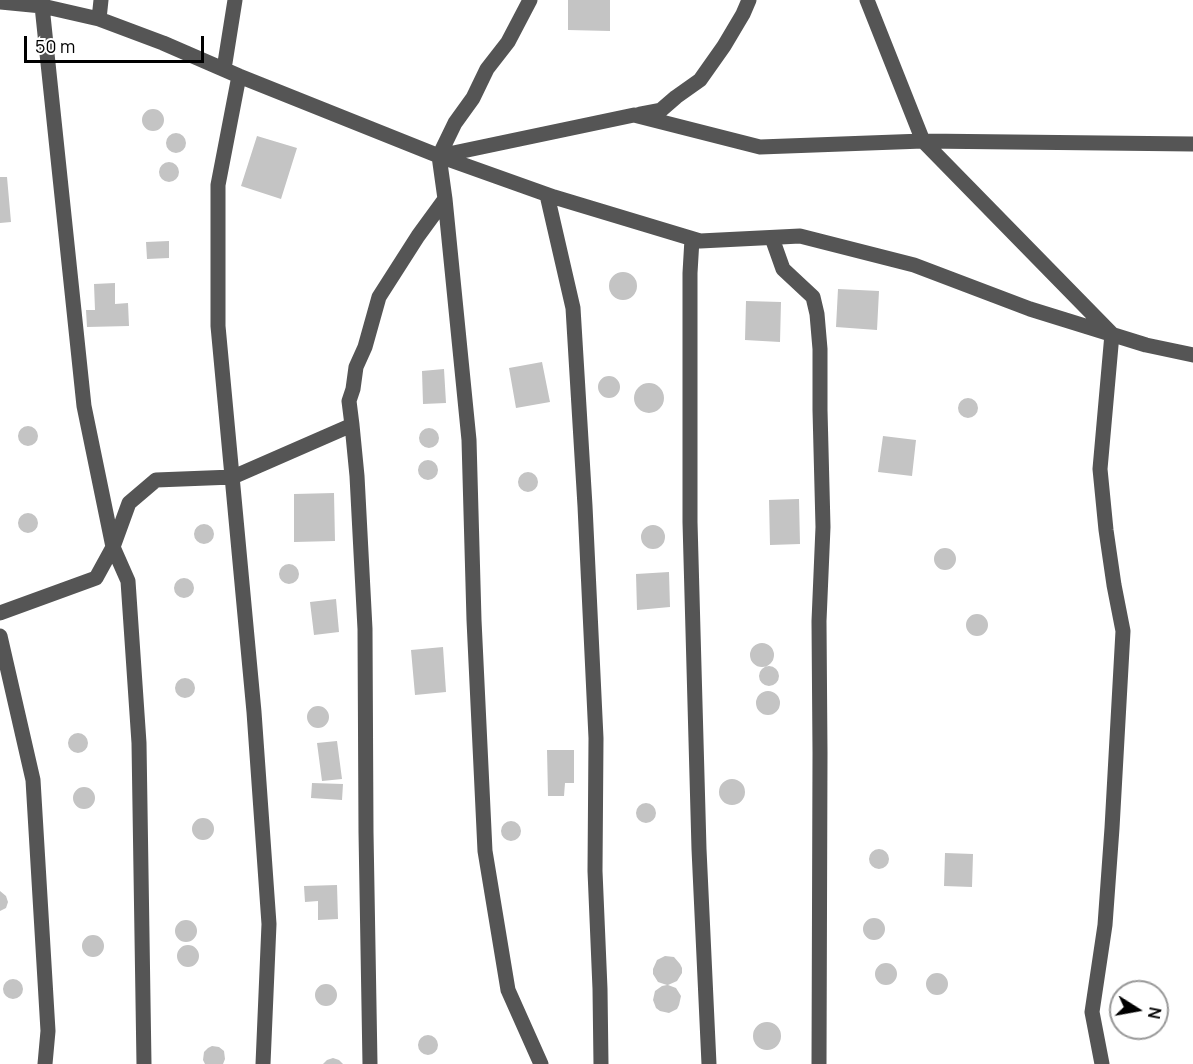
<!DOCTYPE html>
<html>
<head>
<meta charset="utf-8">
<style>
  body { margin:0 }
  #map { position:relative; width:1193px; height:1064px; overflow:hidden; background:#fff; font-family:Manrope,sans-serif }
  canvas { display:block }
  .north { position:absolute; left:1109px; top:980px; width:60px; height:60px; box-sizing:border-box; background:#fff; border:2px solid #999; border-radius:50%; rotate:101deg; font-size:16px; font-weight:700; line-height:24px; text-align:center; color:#000 }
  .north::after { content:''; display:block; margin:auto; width:21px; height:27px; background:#000; clip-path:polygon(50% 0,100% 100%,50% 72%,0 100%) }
  .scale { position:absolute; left:24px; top:36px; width:180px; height:27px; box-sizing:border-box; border:3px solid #000; border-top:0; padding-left:8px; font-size:18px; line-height:21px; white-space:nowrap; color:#000; -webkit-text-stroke:4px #fff; paint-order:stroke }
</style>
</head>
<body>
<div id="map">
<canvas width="1193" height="1064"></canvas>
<div class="north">N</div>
<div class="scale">50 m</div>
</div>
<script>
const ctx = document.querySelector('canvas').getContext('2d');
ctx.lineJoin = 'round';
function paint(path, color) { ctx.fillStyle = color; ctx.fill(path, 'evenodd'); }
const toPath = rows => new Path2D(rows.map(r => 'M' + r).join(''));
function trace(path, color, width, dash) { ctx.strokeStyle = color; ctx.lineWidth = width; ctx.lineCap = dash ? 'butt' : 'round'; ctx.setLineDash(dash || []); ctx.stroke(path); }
paint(toPath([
  [568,0,610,0,610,31,568,30],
  '142 120a11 11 0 1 1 22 0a11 11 0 1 1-22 0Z',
  '166 143a10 10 0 1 1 20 0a10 10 0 1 1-20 0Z',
  [257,136,297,148,281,199,241,186],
  '159 172a10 10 0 1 1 20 0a10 10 0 1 1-20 0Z',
  [0,177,7,177,11,222,0,223],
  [169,241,169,258,147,259,146,242],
  '609 286a14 14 0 1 1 28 0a14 14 0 1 1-28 0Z',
  [115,283,115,304,128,303,129,326,87,327,86,310,95,310,94,284],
  [838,289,879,291,877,330,836,327],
  [746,301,781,302,780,342,745,340],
  [542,362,550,402,516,408,509,368],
  [444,369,446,403,423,404,422,371],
  '598 387a11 11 0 1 1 22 0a11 11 0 1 1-22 0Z',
  '634 398a15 15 0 1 1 30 0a15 15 0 1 1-30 0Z',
  '958 408a10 10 0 1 1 20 0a10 10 0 1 1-20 0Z',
  '18 436a10 10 0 1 1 20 0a10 10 0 1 1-20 0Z',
  '419 438a10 10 0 1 1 20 0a10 10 0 1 1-20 0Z',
  [883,436,916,440,912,476,878,472],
  '418 470a10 10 0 1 1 20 0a10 10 0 1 1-20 0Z',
  '518 482a10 10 0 1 1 20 0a10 10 0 1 1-20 0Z',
  [334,493,335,541,294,542,294,494],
  [799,499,800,544,770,545,769,500],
  '18 523a10 10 0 1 1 20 0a10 10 0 1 1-20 0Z',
  '194 534a10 10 0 1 1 20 0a10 10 0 1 1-20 0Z',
  '641 537a12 12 0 1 1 24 0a12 12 0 1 1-24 0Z',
  '934 559a11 11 0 1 1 22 0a11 11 0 1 1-22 0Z',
  '279 574a10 10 0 1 1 20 0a10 10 0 1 1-20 0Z',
  [669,572,670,607,637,610,636,574],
  '174 588a10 10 0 1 1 20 0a10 10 0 1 1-20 0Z',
  [336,599,339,632,314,635,310,602],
  '966 625a11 11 0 1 1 22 0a11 11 0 1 1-22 0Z',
  '750 655a12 12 0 1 1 24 0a12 12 0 1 1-24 0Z',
  [443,647,446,692,415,695,411,650],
  '759 676a10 10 0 1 1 20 0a10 10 0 1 1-20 0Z',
  '175 688a10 10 0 1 1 20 0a10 10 0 1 1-20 0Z',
  '756 703a12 12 0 1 1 24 0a12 12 0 1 1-24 0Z',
  '307 717a11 11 0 1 1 22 0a11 11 0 1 1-22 0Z',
  '68 743a10 10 0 1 1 20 0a10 10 0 1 1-20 0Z',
  [337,741,342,779,322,781,317,743],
  [547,750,574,750,574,783,565,783,564,796,548,796],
  '719 792a13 13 0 1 1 26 0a13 13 0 1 1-26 0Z',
  [312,783,343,784,342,800,311,798],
  '73 798a11 11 0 1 1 22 0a11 11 0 1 1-22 0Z',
  '636 813a10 10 0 1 1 20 0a10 10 0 1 1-20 0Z',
  '192 829a11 11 0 1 1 22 0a11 11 0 1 1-22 0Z',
  '501 831a10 10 0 1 1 20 0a10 10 0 1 1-20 0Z',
  '869 859a10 10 0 1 1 20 0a10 10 0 1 1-20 0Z',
  [945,853,973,854,972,887,944,886],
  [337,885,338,919,318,920,318,901,305,902,304,886],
  [0,891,6,896,8,902,6,908,0,911],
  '863 929a11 11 0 1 1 22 0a11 11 0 1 1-22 0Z',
  '175 931a11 11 0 1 1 22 0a11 11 0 1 1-22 0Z',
  '82 946a11 11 0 1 1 22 0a11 11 0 1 1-22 0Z',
  '177 956a11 11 0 1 1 22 0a11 11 0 1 1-22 0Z',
  [665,956,674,957,680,964,682,968,682,973,677,981,668,985,676,988,681,996,679,1005,677,1009,669,1013,660,1011,656,1008,653,1000,655,991,662,986,667,985,658,982,653,974,653,969,657,960],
  '875 974a11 11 0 1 1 22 0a11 11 0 1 1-22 0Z',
  '926 984a11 11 0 1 1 22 0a11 11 0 1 1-22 0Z',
  '3 989a10 10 0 1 1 20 0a10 10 0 1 1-20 0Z',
  '315 995a11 11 0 1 1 22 0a11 11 0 1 1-22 0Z',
  '753 1036a14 14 0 1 1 28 0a14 14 0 1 1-28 0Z',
  '418 1045a10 10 0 1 1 20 0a10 10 0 1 1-20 0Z',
  [212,1046,219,1047,224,1051,225,1059,223,1064,205,1064,203,1060,204,1052,208,1048],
  [333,1058,339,1060,343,1064,323,1064,327,1060]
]), '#c4c4c4');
trace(toPath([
  [867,0,923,141,1112,334,1100,469,1106,530,1114,585,1123,631,1112,828,1105,925,1092,1012,1102,1064],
  [0,2,42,6,99,19,163,43,239,76,439,156,554,197,700,241,800,236,914,265,1030,309,1146,345,1193,355],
  [42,6,84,406,113,547,128,581,139,743,144,1064],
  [99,19,101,0],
  [224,69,235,0],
  [239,76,218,185,218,326,254,712,269,924,263,1064],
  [640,114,661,110,676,97,700,80,724,46,743,14,749,0],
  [439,156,634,115,760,147,923,141,1193,144],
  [547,195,573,308,585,506,596,738,595,871,600,989,601,1064],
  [445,199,469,440,474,620,485,851,508,990,541,1064],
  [772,238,783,269,813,297,817,314,820,349,820,410,823,527,819,621,820,753,819,1064],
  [692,239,690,273,690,522,699,849,709,1064],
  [352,425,357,476,365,629,366,832,370,1064],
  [0,613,96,578,113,547,129,503,156,480,233,477,352,425,349,401,353,389,356,367,365,347,379,297,418,236,445,199,439,156,455,123,473,98,487,69,508,42,530,0],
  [0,636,33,780,48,1031,45,1064]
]), '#555', 15);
</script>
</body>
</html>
